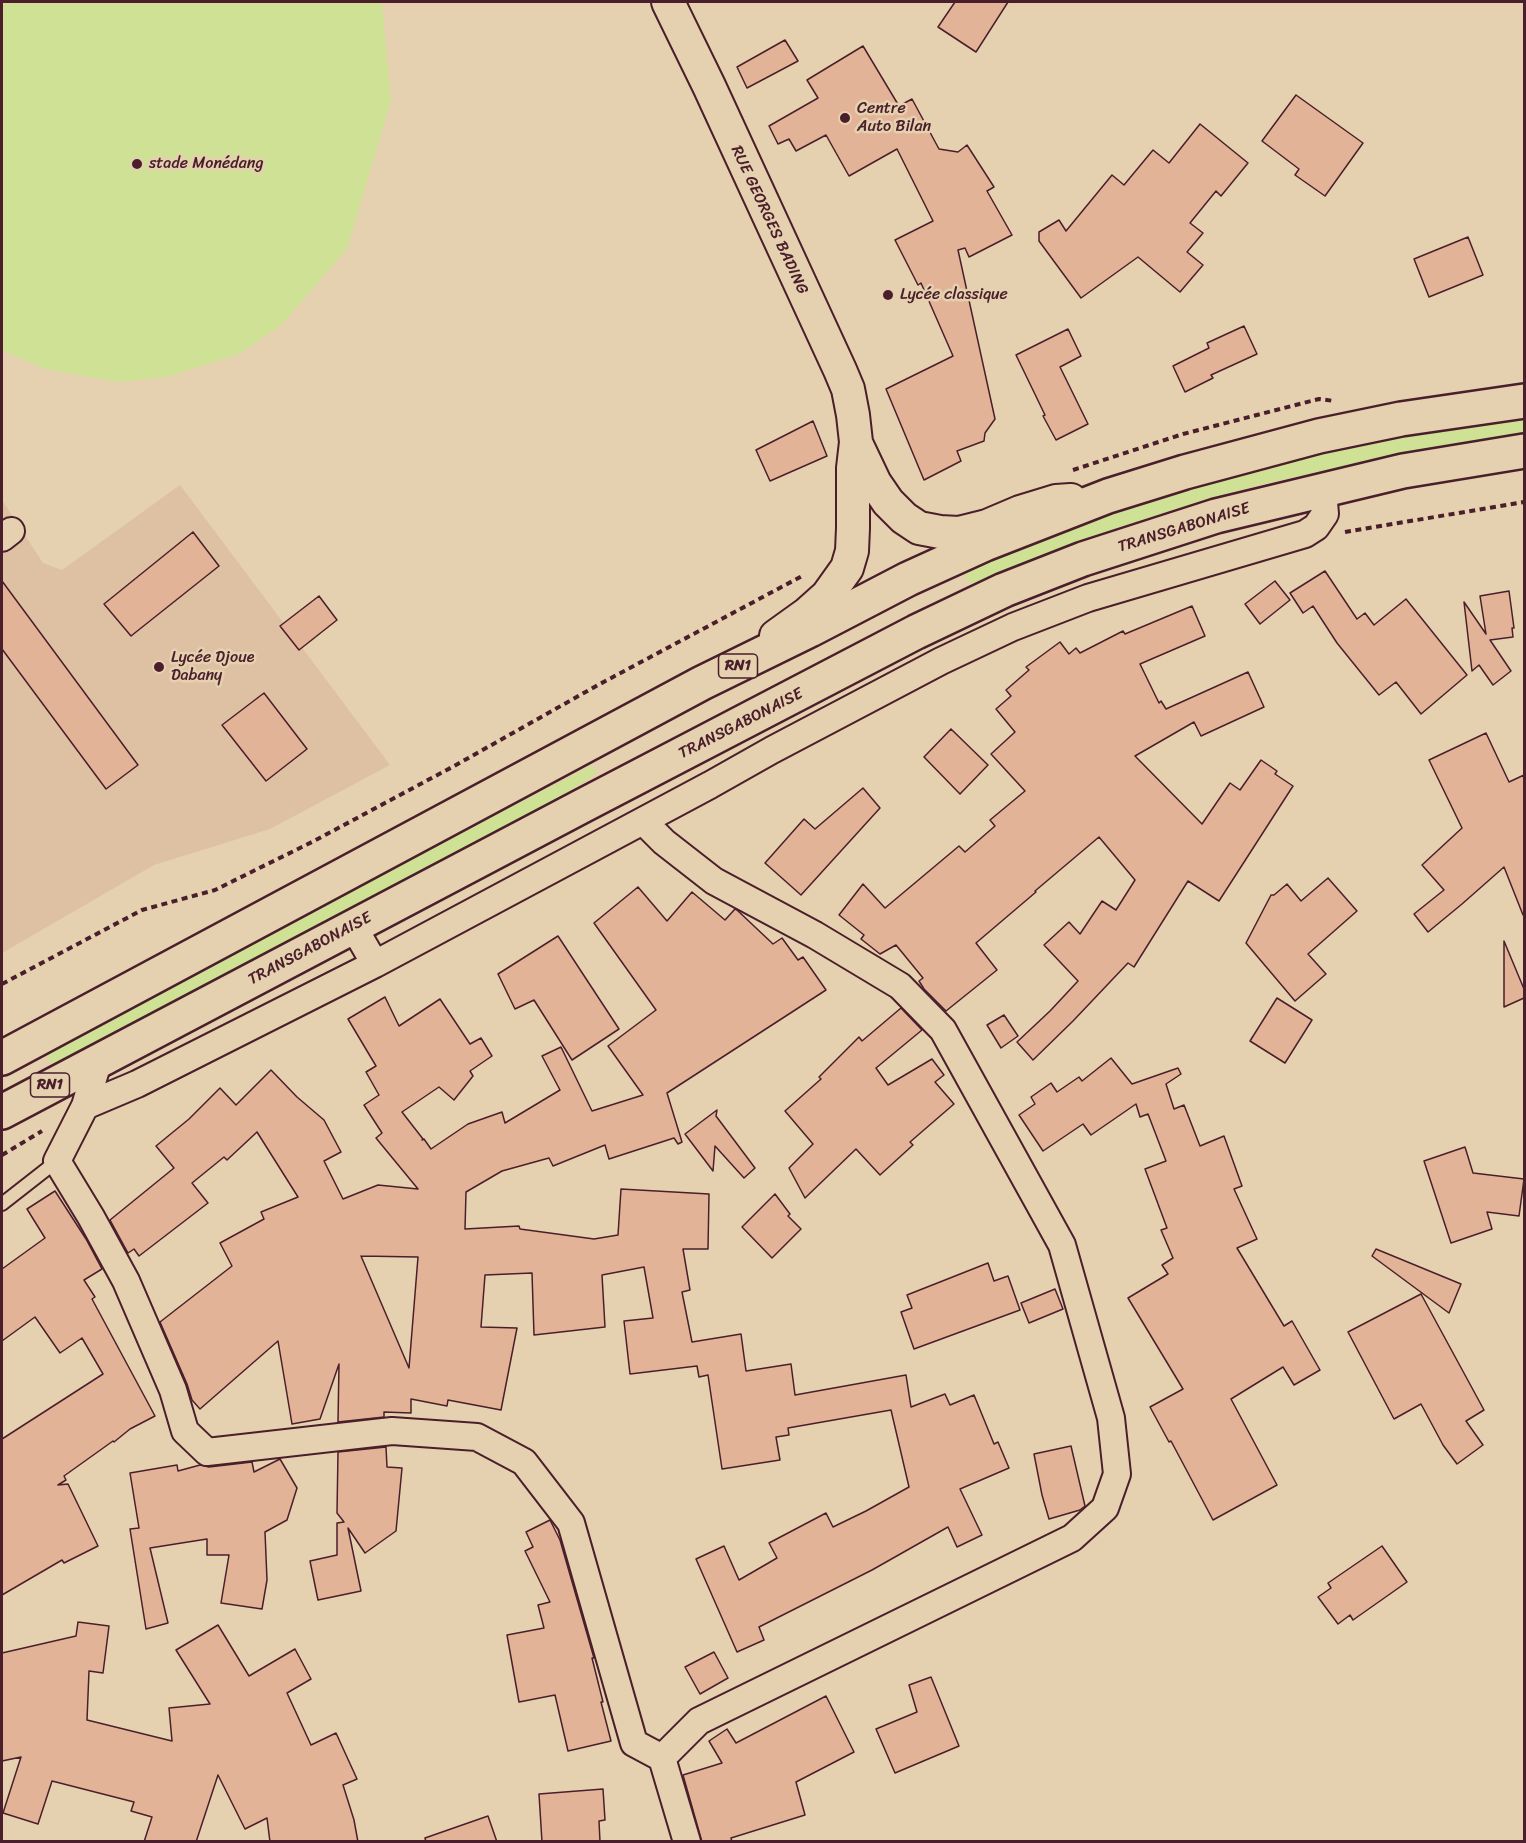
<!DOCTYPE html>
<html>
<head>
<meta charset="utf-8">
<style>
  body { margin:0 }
  #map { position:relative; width:1526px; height:1843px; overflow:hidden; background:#e5d1af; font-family:Sriracha,sans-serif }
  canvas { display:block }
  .frame { position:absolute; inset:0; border:3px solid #4a1f2b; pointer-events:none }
</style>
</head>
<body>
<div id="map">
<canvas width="1526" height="1843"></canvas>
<div class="frame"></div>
</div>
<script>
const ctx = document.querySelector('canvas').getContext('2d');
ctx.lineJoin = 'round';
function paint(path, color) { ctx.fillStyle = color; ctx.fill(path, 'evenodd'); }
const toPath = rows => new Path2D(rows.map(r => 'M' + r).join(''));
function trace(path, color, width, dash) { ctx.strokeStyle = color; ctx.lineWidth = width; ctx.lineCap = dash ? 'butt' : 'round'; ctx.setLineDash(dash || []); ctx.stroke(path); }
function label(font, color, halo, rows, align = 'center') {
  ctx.font = font + ' Sriracha,sans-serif'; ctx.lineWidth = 5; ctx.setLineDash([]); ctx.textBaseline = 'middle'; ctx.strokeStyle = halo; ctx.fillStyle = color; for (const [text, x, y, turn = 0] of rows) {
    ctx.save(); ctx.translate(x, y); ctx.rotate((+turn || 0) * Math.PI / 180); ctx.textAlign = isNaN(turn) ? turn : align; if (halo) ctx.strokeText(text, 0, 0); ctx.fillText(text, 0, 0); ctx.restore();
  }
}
paint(toPath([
  [180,485,390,765,270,829,154,865,2,953,2,500,43,563,62,570]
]), '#dec1a3');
paint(toPath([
  [2,2,382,2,391,101,347,249,281,325,239,354,167,377,119,382,45,369,2,350],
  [1524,418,1524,433,1402,453,1263,484,1209,498,1120,527,1041,555,976,584,967,581,964,574,968,567,1114,510,1206,483,1307,457,1398,438],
  [592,765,597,773,562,796,503,829,335,916,53,1066,45,1053,103,1020]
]), '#cee195');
const building = toPath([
  [955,2,1008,2,976,52,938,27,955,2],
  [785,40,798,61,747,88,737,67,785,40],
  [863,46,899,106,912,99,939,149,958,152,967,145,994,187,987,191,1012,235,969,257,965,248,958,250,995,419,985,433,984,441,957,451,961,461,924,480,886,389,953,356,921,283,918,285,895,240,933,221,897,149,849,176,826,135,796,151,789,139,778,144,769,126,818,98,807,80,863,46],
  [1296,95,1363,143,1325,196,1295,175,1299,169,1262,141,1296,95],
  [1200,124,1248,163,1221,196,1216,191,1190,223,1203,233,1187,252,1203,265,1180,292,1138,257,1081,298,1039,241,1039,232,1059,220,1066,231,1112,175,1124,185,1153,150,1169,163,1200,124],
  [1468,237,1483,275,1429,297,1414,259,1468,237],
  [1244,326,1257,354,1211,375,1213,378,1185,392,1173,366,1209,348,1207,343,1244,326],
  [1068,329,1081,356,1060,367,1088,424,1056,440,1043,416,1045,415,1016,355,1068,329],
  [813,421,827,456,770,481,756,450,813,421],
  [193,532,219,566,131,636,104,604,193,532],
  [1325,571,1357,619,1365,613,1374,625,1406,599,1467,675,1421,714,1396,682,1379,695,1337,643,1313,606,1303,613,1290,593,1325,571],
  [2,581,138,765,106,789,2,649,2,581],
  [1275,581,1290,600,1260,624,1245,604,1275,581],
  [1509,591,1514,628,1512,628,1513,637,1490,640,1511,671,1493,685,1479,665,1472,671,1464,602,1486,634,1480,596,1509,591],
  [319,596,337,620,299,650,280,626,319,596],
  [1192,606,1205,636,1140,664,1159,703,1161,701,1166,709,1248,672,1264,707,1201,736,1194,722,1135,756,1202,824,1230,783,1240,790,1261,760,1277,771,1275,774,1293,786,1219,901,1188,881,1134,967,1128,963,1073,1021,1033,1060,1017,1042,1050,1011,1078,981,1044,945,1069,922,1080,934,1102,901,1116,910,1135,880,1099,837,1035,891,1036,892,976,943,997,970,946,1011,924,989,919,981,923,978,896,945,880,954,861,939,864,935,839,915,863,884,885,908,959,846,965,852,995,826,990,820,1025,791,991,754,1015,732,996,709,1011,696,1006,690,1029,670,1026,667,1060,642,1069,654,1076,648,1080,653,1123,631,1125,634,1192,606],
  [264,693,307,749,266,781,222,725,264,693],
  [951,729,988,765,960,794,924,757,951,729],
  [1486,733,1509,782,1524,775,1524,915,1523,915,1504,867,1462,904,1428,932,1414,914,1444,890,1422,865,1462,828,1429,760,1486,733],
  [863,788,880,808,801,895,765,863,804,819,815,829,863,788],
  [1328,878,1357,911,1308,954,1326,974,1295,1001,1246,943,1271,895,1274,895,1287,884,1301,901,1328,878],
  [638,887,667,921,692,892,725,920,735,909,737,910,773,944,782,938,798,960,803,957,826,990,667,1093,682,1142,678,1144,674,1138,609,1159,605,1145,553,1166,549,1158,502,1171,466,1192,465,1229,519,1226,520,1229,594,1239,618,1235,621,1189,709,1194,708,1249,683,1249,690,1290,682,1292,692,1342,741,1334,746,1371,791,1364,795,1395,906,1375,911,1407,945,1394,950,1405,974,1395,994,1444,998,1442,1009,1468,960,1489,982,1535,957,1547,948,1527,872,1570,759,1627,764,1640,737,1652,696,1559,724,1546,739,1580,777,1558,769,1543,826,1513,833,1527,866,1511,909,1487,891,1410,788,1428,789,1435,776,1437,780,1460,722,1469,708,1375,699,1377,697,1366,630,1374,624,1321,653,1318,644,1267,602,1275,605,1327,534,1335,532,1273,485,1275,481,1327,517,1328,501,1410,448,1400,447,1406,411,1399,411,1413,384,1412,384,1417,338,1422,339,1364,320,1419,292,1424,278,1341,200,1409,192,1400,187,1384,160,1322,232,1266,220,1243,264,1219,261,1212,298,1197,257,1132,227,1160,224,1157,192,1183,208,1203,139,1256,134,1249,128,1253,110,1220,174,1168,156,1146,189,1119,220,1088,236,1105,271,1070,297,1097,324,1120,341,1152,324,1161,343,1199,378,1185,418,1189,376,1138,382,1133,364,1105,379,1095,366,1072,376,1066,348,1019,385,997,399,1026,440,999,470,1044,481,1038,492,1056,470,1071,473,1076,454,1100,439,1087,402,1112,423,1139,422,1140,424,1139,431,1149,468,1124,502,1112,505,1123,560,1090,542,1056,561,1047,592,1111,643,1095,608,1046,656,1010,594,923,638,887],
  [361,1256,418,1257,409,1368,361,1256],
  [558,936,619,1029,572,1060,534,1000,515,1009,498,974,558,936],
  [1504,941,1524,989,1524,998,1504,1007,1504,941],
  [1277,998,1312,1020,1285,1063,1250,1041,1277,998],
  [901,1008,922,1030,876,1068,888,1085,932,1059,944,1075,935,1082,954,1104,910,1142,913,1145,880,1175,856,1149,805,1198,789,1168,813,1144,785,1111,821,1079,819,1077,859,1037,862,1041,901,1008],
  [1004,1015,1018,1036,1001,1048,987,1025,1004,1015],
  [1111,1058,1132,1084,1178,1068,1181,1074,1166,1084,1174,1109,1184,1105,1200,1146,1224,1136,1242,1186,1234,1189,1257,1239,1237,1248,1284,1326,1292,1321,1320,1370,1294,1385,1283,1367,1231,1399,1277,1485,1213,1520,1171,1441,1169,1442,1150,1407,1183,1389,1128,1298,1168,1274,1162,1265,1173,1258,1161,1230,1167,1228,1145,1169,1166,1161,1148,1114,1140,1117,1136,1104,1091,1135,1083,1124,1043,1151,1019,1115,1035,1104,1031,1097,1051,1083,1057,1092,1079,1077,1082,1081,1111,1058],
  [717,1110,716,1116,755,1168,744,1178,715,1146,713,1171,685,1134,717,1110],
  [1465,1147,1473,1173,1524,1179,1519,1216,1487,1212,1492,1229,1451,1243,1424,1161,1465,1147],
  [55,1191,86,1239,102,1269,84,1280,95,1297,92,1299,155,1416,130,1429,114,1442,113,1441,64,1476,66,1480,58,1485,68,1484,98,1546,64,1563,62,1560,2,1595,2,1439,103,1374,82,1338,60,1353,35,1317,2,1341,2,1269,45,1238,27,1209,55,1191],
  [775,1194,790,1214,788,1216,801,1229,772,1258,742,1227,775,1194],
  [1376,1249,1461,1284,1449,1313,1372,1256,1376,1249],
  [988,1263,994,1281,1008,1276,1020,1310,914,1349,901,1312,912,1308,907,1295,988,1263],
  [1055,1289,1063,1309,1029,1323,1021,1303,1055,1289],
  [1421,1294,1484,1410,1466,1421,1483,1445,1457,1464,1443,1445,1421,1404,1394,1419,1348,1332,1421,1294],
  [1071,1446,1085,1506,1080,1510,1049,1519,1042,1495,1034,1454,1071,1446],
  [386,1447,387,1467,402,1468,396,1531,365,1553,348,1528,361,1591,318,1600,310,1561,337,1555,337,1523,344,1522,337,1513,338,1452,386,1447],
  [280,1459,297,1488,287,1520,265,1532,267,1580,262,1609,221,1603,229,1555,207,1555,207,1539,150,1548,168,1623,146,1629,130,1529,139,1528,130,1473,177,1465,178,1471,200,1465,209,1467,252,1462,254,1472,280,1459],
  [550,1520,560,1540,594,1658,592,1658,603,1702,601,1702,611,1741,568,1751,555,1695,519,1702,507,1635,544,1628,538,1605,550,1602,525,1551,533,1547,526,1532,550,1520],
  [1382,1546,1407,1582,1353,1620,1350,1615,1338,1624,1318,1597,1331,1588,1328,1583,1382,1546],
  [78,1622,109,1626,103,1673,89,1671,87,1720,172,1741,169,1708,210,1704,176,1650,218,1625,249,1676,295,1649,311,1679,287,1693,311,1745,336,1733,357,1779,343,1785,354,1820,358,1842,270,1842,267,1818,245,1829,218,1775,196,1842,144,1842,152,1817,131,1811,134,1802,52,1781,38,1824,3,1813,21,1757,2,1761,2,1653,76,1636,78,1622],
  [714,1652,728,1678,700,1694,685,1667,714,1652],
  [931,1677,959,1746,895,1773,876,1729,917,1712,909,1685,931,1677],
  [826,1696,854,1752,796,1782,805,1815,731,1838,732,1842,702,1842,683,1775,722,1763,709,1741,727,1729,736,1743,826,1696],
  [603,1789,605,1820,599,1821,600,1842,542,1842,539,1794,603,1789],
  [488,1816,497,1842,426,1842,425,1838,488,1816]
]);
paint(building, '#e3b397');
trace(building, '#4a1f2b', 1.5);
const service = toPath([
  [2,1204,57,1161]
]);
const minor = toPath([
  [2,538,11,531],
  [353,926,375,964],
  [99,1059,85,1106,57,1161,91,1217,126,1281,173,1390,185,1431,207,1452,392,1431,477,1437,524,1462,571,1523,634,1743,662,1758,699,1721,1072,1538,1105,1508,1117,1474,1111,1418,1062,1245,943,1030,900,986,815,935,714,881,664,842,643,821],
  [85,1106,137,1084,375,964,710,785,772,750,941,661,1013,627,1088,598,1305,534,1316,527,1325,514,1323,490],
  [662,1758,687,1842]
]);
const tertiary = toPath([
  [668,2,709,86,840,370,848,389,853,415,856,442,853,468,853,528,852,551,847,568,827,596,808,613,776,636],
  [856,443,875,483,888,502,904,518,919,528,940,532,959,533,987,526,1020,512,1056,501,1071,500]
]);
const trunk = toPath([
  [2,1058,702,683,810,630,908,579,985,544,1108,496,1185,472,1319,436,1401,419,1524,401],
  [2,1112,584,805,916,632,1004,590,1083,559,1216,516,1403,471,1524,451]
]);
trace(service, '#4a1f2b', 16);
trace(minor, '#4a1f2b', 30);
trace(tertiary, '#4a1f2b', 36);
trace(trunk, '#4a1f2b', 38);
trace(toPath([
  [1073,470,1183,434,1319,399,1334,401],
  [1345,532,1524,502],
  [2,984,142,910,215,890,314,841,456,765,598,685,804,575],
  [2,1155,42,1131]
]), '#4a1f2b', 4, [6, 4.5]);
trace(service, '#e5d1af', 12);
trace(minor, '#e5d1af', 26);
trace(tertiary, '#e5d1af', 32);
trace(trunk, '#e5d1af', 33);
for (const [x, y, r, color] of [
  [845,118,6,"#4a1f2b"],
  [137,164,6,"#4a1f2b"],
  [888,295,6,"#4a1f2b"],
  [159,667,6,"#4a1f2b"]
]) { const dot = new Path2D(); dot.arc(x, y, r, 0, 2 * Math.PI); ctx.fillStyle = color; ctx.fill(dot); trace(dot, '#e5d1af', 2); }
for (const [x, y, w] of [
  [738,666,39],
  [50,1085,39]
]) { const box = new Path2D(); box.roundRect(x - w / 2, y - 12, w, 24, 4.5); ctx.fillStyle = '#e5d1af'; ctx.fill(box); trace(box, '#4a1f2b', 1.5); }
label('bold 15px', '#4a1f2b', null, [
  ["RN1",738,666],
  ["RN1",50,1085]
]);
label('16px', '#4a1f2b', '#e5d1af', [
  ["Centre",857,109],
  ["Auto Bilan",857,127],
  ["stade Monédang",149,164],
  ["Lycée classique",900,295],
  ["Lycée Djoue",171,658],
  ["Dabany",171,676]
], 'left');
label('16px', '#4a1f2b', '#e5d1af', [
  ["RUE GEORGES BADING",769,220,65],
  ["TRANSGABONAISE",1184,528,-17],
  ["TRANSGABONAISE",741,724,-27],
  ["TRANSGABONAISE",310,949,-28]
]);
</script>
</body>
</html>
